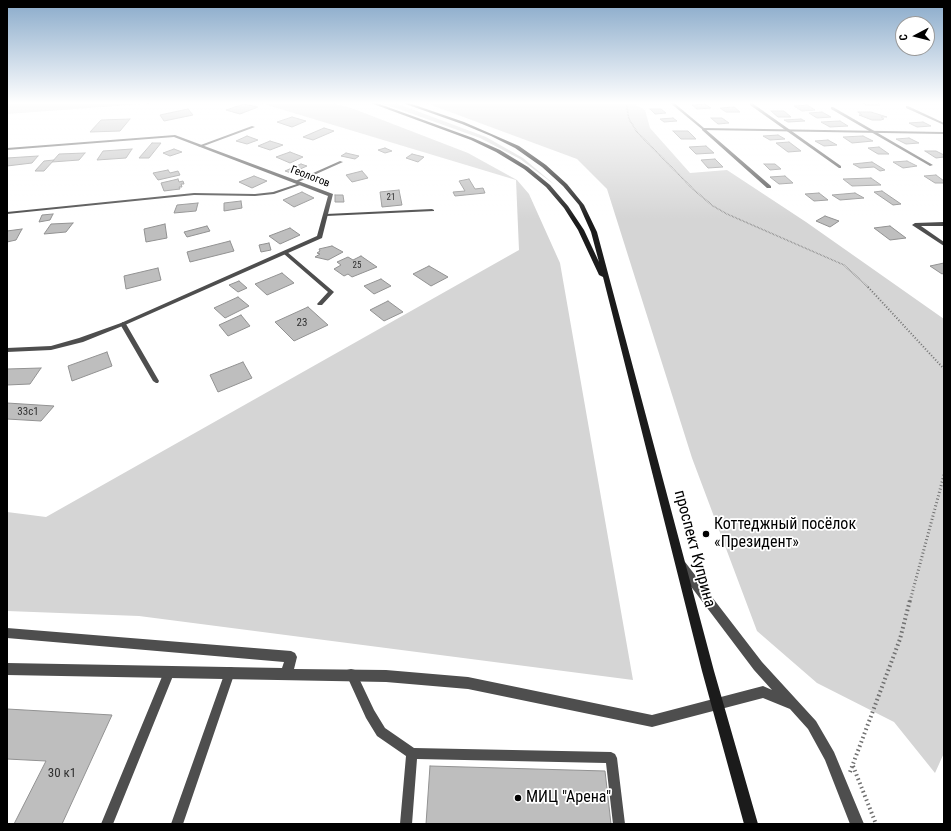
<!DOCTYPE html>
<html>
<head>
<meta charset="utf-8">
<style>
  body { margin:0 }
  #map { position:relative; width:951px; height:831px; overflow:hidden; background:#fff; font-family:"Roboto Condensed",sans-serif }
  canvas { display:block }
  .frame { position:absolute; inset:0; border:8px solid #000; pointer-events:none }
  .north { position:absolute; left:895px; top:16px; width:40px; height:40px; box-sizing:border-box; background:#fff; border:1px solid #999; border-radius:50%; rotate:263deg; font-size:11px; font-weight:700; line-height:16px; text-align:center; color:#000 }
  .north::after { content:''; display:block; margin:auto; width:14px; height:18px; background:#000; clip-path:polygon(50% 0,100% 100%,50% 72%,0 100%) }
</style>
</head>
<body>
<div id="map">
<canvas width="951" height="831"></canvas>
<div class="frame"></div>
<div class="north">С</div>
</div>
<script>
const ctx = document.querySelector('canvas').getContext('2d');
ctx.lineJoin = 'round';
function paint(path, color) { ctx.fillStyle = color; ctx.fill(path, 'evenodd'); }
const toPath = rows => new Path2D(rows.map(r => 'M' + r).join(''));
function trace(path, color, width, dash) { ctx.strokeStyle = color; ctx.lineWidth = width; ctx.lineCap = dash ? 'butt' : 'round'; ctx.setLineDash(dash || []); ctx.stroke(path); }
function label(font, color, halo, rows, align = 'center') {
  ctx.font = font + ' "Roboto Condensed",sans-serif'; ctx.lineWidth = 3.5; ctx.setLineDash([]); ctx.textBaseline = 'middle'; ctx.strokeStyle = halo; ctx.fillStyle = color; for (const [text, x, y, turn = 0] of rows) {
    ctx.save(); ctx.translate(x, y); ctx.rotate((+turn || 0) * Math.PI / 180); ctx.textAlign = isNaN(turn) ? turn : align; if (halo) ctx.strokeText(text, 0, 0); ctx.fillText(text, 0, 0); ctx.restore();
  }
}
paint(toPath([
  [7,102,171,102,7,114],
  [257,102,330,102,354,109,468,153,517,180,529,194,560,263,633,680,139,616,7,611,7,512,46,517,519,250,516,180],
  [379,102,393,102,486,137,523,158,555,185,520,159,480,138],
  [423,102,641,102,636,105,645,110,650,128,690,173,727,170,806,222,944,319,944,753,935,773,894,722,817,683,757,631,692,458,607,189,577,159]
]), '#d5d5d5');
const building = toPath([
  [862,102,877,102,880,105,866,105,862,102],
  [244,104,258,107,240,114,226,110,244,104],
  [705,104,711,108,697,109,692,105,705,104],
  [807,105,815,110,802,111,794,106,807,105],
  [734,107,740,112,726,112,720,108,734,107],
  [188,109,193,115,164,121,160,115,188,109],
  [650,109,661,109,666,113,655,114,650,109],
  [771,111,784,111,791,117,778,117,771,111],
  [822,112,831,117,817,118,809,113,822,112],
  [858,112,871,112,887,117,881,117,884,119,881,120,872,120,859,115,862,115,858,112],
  [292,117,306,121,292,127,277,122,292,117],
  [673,118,677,121,664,122,660,119,673,118],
  [711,118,722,118,729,123,718,124,711,118],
  [130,119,120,131,90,132,101,120,130,119],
  [801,119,805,121,788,122,784,120,801,119],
  [840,121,848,126,830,127,821,122,840,121],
  [923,122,931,126,917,127,909,123,923,122],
  [324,128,334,131,313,140,303,137,324,128],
  [673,131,688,131,696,139,681,139,673,131],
  [778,135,785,139,770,140,763,136,778,135],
  [247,136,258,140,247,144,236,141,247,136],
  [863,136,873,141,852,143,843,137,863,136],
  [909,138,919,143,906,144,896,139,909,138],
  [828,140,837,145,824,146,815,141,828,140],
  [270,141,283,145,270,150,258,146,270,141],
  [789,142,801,151,788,152,776,143,789,142],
  [152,143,161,143,149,158,139,158,152,143],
  [706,146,714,153,696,154,689,147,706,146],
  [879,147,889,154,878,154,868,148,879,147],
  [385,148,392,151,385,153,378,150,385,148],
  [132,149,126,158,97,160,103,151,132,149],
  [174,149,182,152,170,156,163,153,174,149],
  [925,151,936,151,944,155,944,157,936,158,925,151],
  [290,152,303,157,290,163,276,157,290,152],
  [85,153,79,160,52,162,59,154,85,153],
  [346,153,359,156,355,159,341,156,346,153],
  [412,154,424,157,418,162,406,158,412,154],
  [38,156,32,163,7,166,7,158,38,156],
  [715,159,723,167,708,168,701,160,715,159],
  [54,160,44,171,35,171,44,161,54,160],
  [907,161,917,166,903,168,893,162,907,161],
  [872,162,885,170,880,171,874,167,860,168,853,164,872,162],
  [301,164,307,166,291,173,285,171,301,164],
  [764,164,775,164,781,169,770,170,764,164],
  [168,170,170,173,178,171,180,175,158,180,153,173,168,170],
  [362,171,368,178,352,182,346,175,362,171],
  [936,175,944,181,944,183,935,183,924,176,936,175],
  [254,176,267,181,252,188,239,182,254,176],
  [785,176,793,183,779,184,770,177,785,176],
  [871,178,881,185,852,186,843,179,871,178],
  [178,179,179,182,183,181,184,184,181,184,182,187,179,187,180,189,164,191,161,183,178,179],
  [469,179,475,189,483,188,485,193,455,196,453,192,465,191,459,181,469,179],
  [399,190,402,205,382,207,380,192,399,190],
  [882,191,901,204,893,205,874,192,882,191],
  [302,192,314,198,294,207,283,200,302,192],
  [819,193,828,200,814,201,805,194,819,193],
  [855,193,864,198,840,200,832,195,855,193],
  [335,195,343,195,344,202,335,202,335,195],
  [241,201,242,208,224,211,224,203,241,201],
  [198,203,196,211,174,213,177,205,198,203],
  [53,214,50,220,39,222,42,215,53,214],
  [825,216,839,221,830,227,816,221,825,216],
  [73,223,66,232,44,234,51,224,73,223],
  [165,224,167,238,146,242,144,229,165,224],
  [207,226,210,231,187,237,184,232,207,226],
  [890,226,906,238,890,240,874,228,890,226],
  [290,228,300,235,280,244,269,236,290,228],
  [22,229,16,240,7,242,7,231,22,229],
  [230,241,234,251,190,262,187,252,230,241],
  [269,243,271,250,261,252,259,245,269,243],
  [332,246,343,252,328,260,315,257,320,254,317,253,320,251,319,249,332,246],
  [361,256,377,267,352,277,348,274,344,276,334,269,341,265,337,262,348,257,353,260,361,256],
  [944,263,944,273,942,274,930,266,944,263],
  [429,266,448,277,431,286,413,274,429,266],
  [158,268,161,280,126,289,124,276,158,268],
  [282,273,294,283,267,295,255,284,282,273],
  [381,279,391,286,374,294,364,286,381,279],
  [239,281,247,288,238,292,229,285,239,281],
  [238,297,249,306,225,318,214,308,238,297],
  [388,301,403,312,384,321,370,310,388,301],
  [308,307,328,325,294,341,275,322,308,307],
  [241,315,250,326,228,336,219,325,241,315],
  [107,352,112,366,72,381,68,366,107,352],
  [243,362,252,378,218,392,210,375,243,362],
  [41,368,30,384,7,385,7,369,41,368],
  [7,403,54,406,41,421,7,419,7,403],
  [7,709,112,715,62,824,14,824,46,761,7,759,7,709],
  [430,766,605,771,611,824,426,824,430,766]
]);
paint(building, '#bebebe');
trace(building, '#929292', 1);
trace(toPath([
  [626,102,629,119,637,132,694,190,713,206,727,214,844,265,869,288]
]), '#707070', 1.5, [0.5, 1]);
trace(toPath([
  [868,287,944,369]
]), '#707070', 2, [1, 2]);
trace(toPath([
  [910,601,944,475]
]), '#707070', 3, [1, 2.5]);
trace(toPath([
  [853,766,876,824],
  [850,772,900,639,910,600]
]), '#707070', 4, [1.5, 3]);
paint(toPath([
  [750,103,752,103,841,166,841,168,839,168,750,105,750,103],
  [906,106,908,106,944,123,944,125,906,108,906,106],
  [831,107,833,107,933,165,930,166,831,109,831,107],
  [252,126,255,127,201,147,198,146,252,126],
  [702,128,704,128,771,186,771,188,767,188,702,130,702,128],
  [340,161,343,162,296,183,293,182,340,161],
  [300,183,303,184,274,194,255,196,194,195,7,214,7,212,194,193,255,194,273,192,300,183],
  [432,209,434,210,434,211,326,216,324,215,326,214,432,209],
  [286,251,334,292,322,305,318,305,317,304,328,292,284,254,284,252,286,251],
  [123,322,126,324,159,381,158,383,156,383,153,381,120,324,123,322],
  [170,666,174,667,175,671,113,824,101,824,166,667,170,666],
  [230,667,234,668,235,672,183,824,171,824,225,672,226,668,230,667],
  [351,669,355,670,374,710,385,728,414,748,611,752,615,754,617,758,625,824,613,824,606,763,417,759,412,824,400,824,406,756,377,736,366,718,346,674,347,670,351,669]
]), '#4e4e4e');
paint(toPath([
  [669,102,673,102,704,128,944,132,944,134,703,130,669,102],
  [175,135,333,194,322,238,125,325,83,342,51,350,7,352,7,348,51,346,79,338,121,323,317,236,328,196,174,137,7,150,7,148,175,135],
  [944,222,944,226,921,226,944,242,944,246,912,225,915,223,944,222],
  [681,560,685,562,762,662,816,721,834,752,864,824,850,824,825,760,808,729,790,709,763,698,652,727,468,689,386,682,7,675,7,663,282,668,284,662,7,638,7,628,291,651,295,653,297,657,294,669,386,670,468,677,652,715,763,686,772,690,754,670,677,568,676,565,677,562,681,560]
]), '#4e4e4e');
paint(toPath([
  [368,102,374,102,473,138,500,150,528,167,550,185,568,206,584,230,599,262,591,232,579,205,563,186,542,167,515,148,491,136,462,124,400,102,406,102,464,122,519,146,546,165,567,184,584,205,597,232,714,671,758,824,744,824,702,671,603,277,599,275,578,230,564,208,546,187,524,169,496,152,471,140,368,102],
  [941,102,944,102,944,104,943,104,941,102]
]), '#1b1b1b');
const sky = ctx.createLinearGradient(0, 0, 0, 219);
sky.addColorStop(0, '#89aaca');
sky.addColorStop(0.47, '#fff');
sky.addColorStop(1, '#ffffff00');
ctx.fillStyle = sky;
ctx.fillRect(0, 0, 951, 219);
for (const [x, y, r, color] of [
  [706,534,4,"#000"],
  [518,798,4,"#000"]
]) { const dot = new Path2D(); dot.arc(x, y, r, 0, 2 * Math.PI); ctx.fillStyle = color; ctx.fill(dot); trace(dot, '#fff', 1.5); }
label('9px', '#303030', null, [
  ["21",391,198],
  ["25",357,266]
]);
label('11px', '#000', '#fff', [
  ["Геологов",310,177,21]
]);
label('11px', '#303030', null, [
  ["23",302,323],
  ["33с1",28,412]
]);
label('13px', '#303030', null, [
  ["30 к1",62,774]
]);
label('16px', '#000', '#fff', [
  ["Коттеджный посёлок",714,525],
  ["«Президент»",714,543],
  ["МИЦ \"Арена\"",526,798]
], 'left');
label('16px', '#000', '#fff', [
  ["проспект Куприна",694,549,75]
]);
</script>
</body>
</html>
